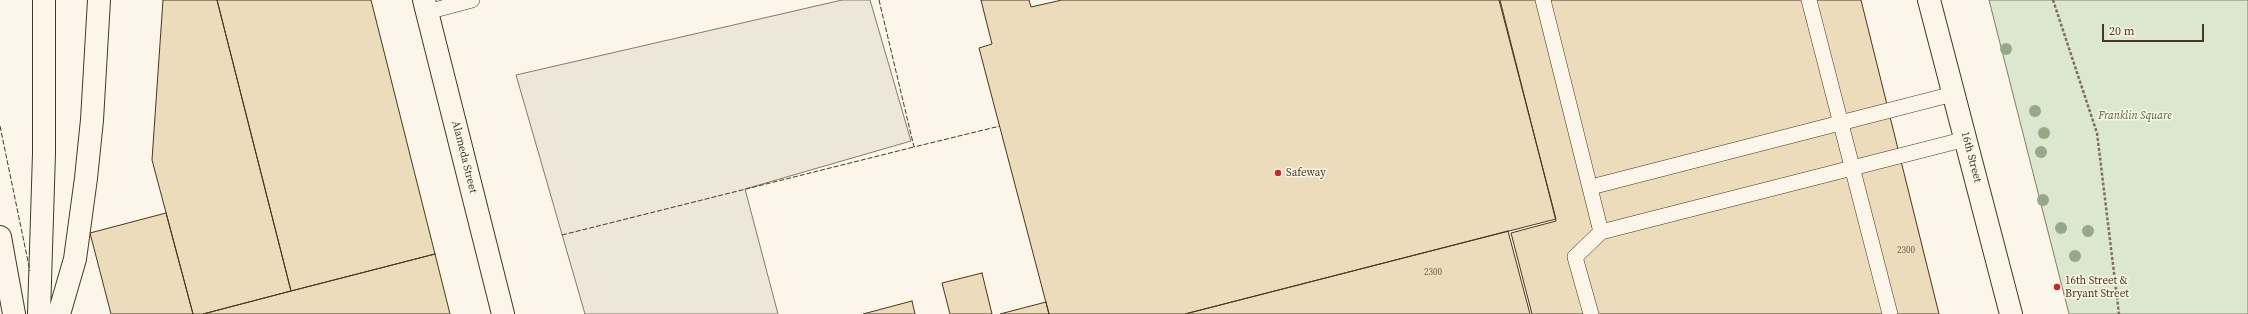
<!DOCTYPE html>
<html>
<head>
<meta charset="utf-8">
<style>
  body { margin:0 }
  #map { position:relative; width:2248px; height:314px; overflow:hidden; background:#fbf6e9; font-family:"Source Serif 4",serif }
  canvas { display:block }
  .scale { position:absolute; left:2102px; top:24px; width:102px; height:18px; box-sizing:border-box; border:2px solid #4a3520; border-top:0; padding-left:5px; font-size:12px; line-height:14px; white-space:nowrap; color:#4a3520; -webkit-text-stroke:3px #fbf6e9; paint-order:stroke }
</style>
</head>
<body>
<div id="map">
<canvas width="2248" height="314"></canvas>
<div class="scale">20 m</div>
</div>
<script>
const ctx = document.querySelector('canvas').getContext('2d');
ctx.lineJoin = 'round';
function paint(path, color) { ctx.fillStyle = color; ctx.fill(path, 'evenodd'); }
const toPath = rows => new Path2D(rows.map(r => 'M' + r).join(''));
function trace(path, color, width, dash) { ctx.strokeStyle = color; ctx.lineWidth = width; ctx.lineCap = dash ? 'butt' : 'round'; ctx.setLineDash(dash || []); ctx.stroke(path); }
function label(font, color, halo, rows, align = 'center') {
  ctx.font = font + ' "Source Serif 4",serif'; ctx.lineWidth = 3; ctx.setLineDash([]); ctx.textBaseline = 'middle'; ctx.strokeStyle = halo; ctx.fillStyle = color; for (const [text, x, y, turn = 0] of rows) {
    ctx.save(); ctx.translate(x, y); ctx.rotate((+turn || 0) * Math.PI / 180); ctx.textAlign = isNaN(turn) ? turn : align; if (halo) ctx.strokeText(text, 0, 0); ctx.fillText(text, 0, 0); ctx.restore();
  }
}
const green = toPath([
  [1989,0,2248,0,2248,314,2069,314,1989,0]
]);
paint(green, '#dce7d0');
trace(green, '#887966', 1);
const parking = toPath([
  [842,0,870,0,911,141,745,189,778,314,585,314,516,75,842,0]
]);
paint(parking, '#ede7d9');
trace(parking, '#887966', 1);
const building = toPath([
  [163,0,217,0,291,291,203,314,193,314,152,160,163,0],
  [217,0,371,0,435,254,291,291,217,0],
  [981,0,1029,0,1031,7,1062,0,1499,0,1556,219,1185,314,1049,314,979,48,992,44,981,0],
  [1500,0,1861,0,1939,314,1532,314,1511,233,1556,221,1500,0],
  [166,213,193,314,111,314,90,233,166,213],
  [1508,231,1530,314,1185,314,1508,231],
  [435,254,450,314,203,314,291,291,435,254],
  [982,273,992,314,950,314,942,283,982,273],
  [912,301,915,314,863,314,912,301],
  [1046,302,1049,314,1000,314,1046,302]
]);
paint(building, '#ecdcbc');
trace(building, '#4a3520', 1);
const service = toPath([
  [1543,0,1601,232],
  [1809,0,1890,314],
  [427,12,472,0],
  [1591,187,1953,94],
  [1591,314,1575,257,1601,232,1966,139]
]);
const minor = toPath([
  [424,0,503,314]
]);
const secondary = toPath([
  [1929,0,2011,314],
  [0,237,14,314]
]);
const motorway = toPath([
  [39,314,44,153,44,0],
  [59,314,75,259,86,178,92,120,99,0]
]);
trace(service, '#4a3520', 16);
trace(minor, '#4a3520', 24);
trace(secondary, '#4a3520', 24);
trace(motorway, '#4a3520', 24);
trace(toPath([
  [2053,0,2097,133,2119,314]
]), '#7f6f5c', 2.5, [3, 2]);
trace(service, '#fbf6e9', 15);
trace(minor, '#fbf6e9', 22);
trace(secondary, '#fbf6e9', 22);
trace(motorway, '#fbf6e9', 22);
trace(toPath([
  [879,0,914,147,1000,126],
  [0,126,30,271],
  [562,235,914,147]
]), '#4a3520', 1, [5, 2]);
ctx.fillStyle = '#96a887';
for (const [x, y] of [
  [2006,49],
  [2035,111],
  [2044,133],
  [2041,152],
  [2043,200],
  [2061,228],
  [2088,231],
  [2075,256]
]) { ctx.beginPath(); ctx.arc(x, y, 6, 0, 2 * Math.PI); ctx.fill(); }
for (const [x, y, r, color] of [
  [1278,173,4,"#c62828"],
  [2057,287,4,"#c62828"]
]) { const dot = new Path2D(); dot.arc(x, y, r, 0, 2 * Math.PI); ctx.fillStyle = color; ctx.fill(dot); trace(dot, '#fbf6e9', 1.5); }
label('9px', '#725f47', null, [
  ["2300",1906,251],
  ["2300",1433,273]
]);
label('italic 11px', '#436837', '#fbf6e9', [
  ["Franklin Square",2135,116]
]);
label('11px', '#4a3520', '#fbf6e9', [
  ["Alameda Street",464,157,76],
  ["16th Street",1971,157,75]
]);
label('11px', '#4a3520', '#fbf6e9', [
  ["Safeway",1286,173],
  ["16th Street &",2065,281],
  ["Bryant Street",2065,294]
], 'left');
</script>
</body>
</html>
